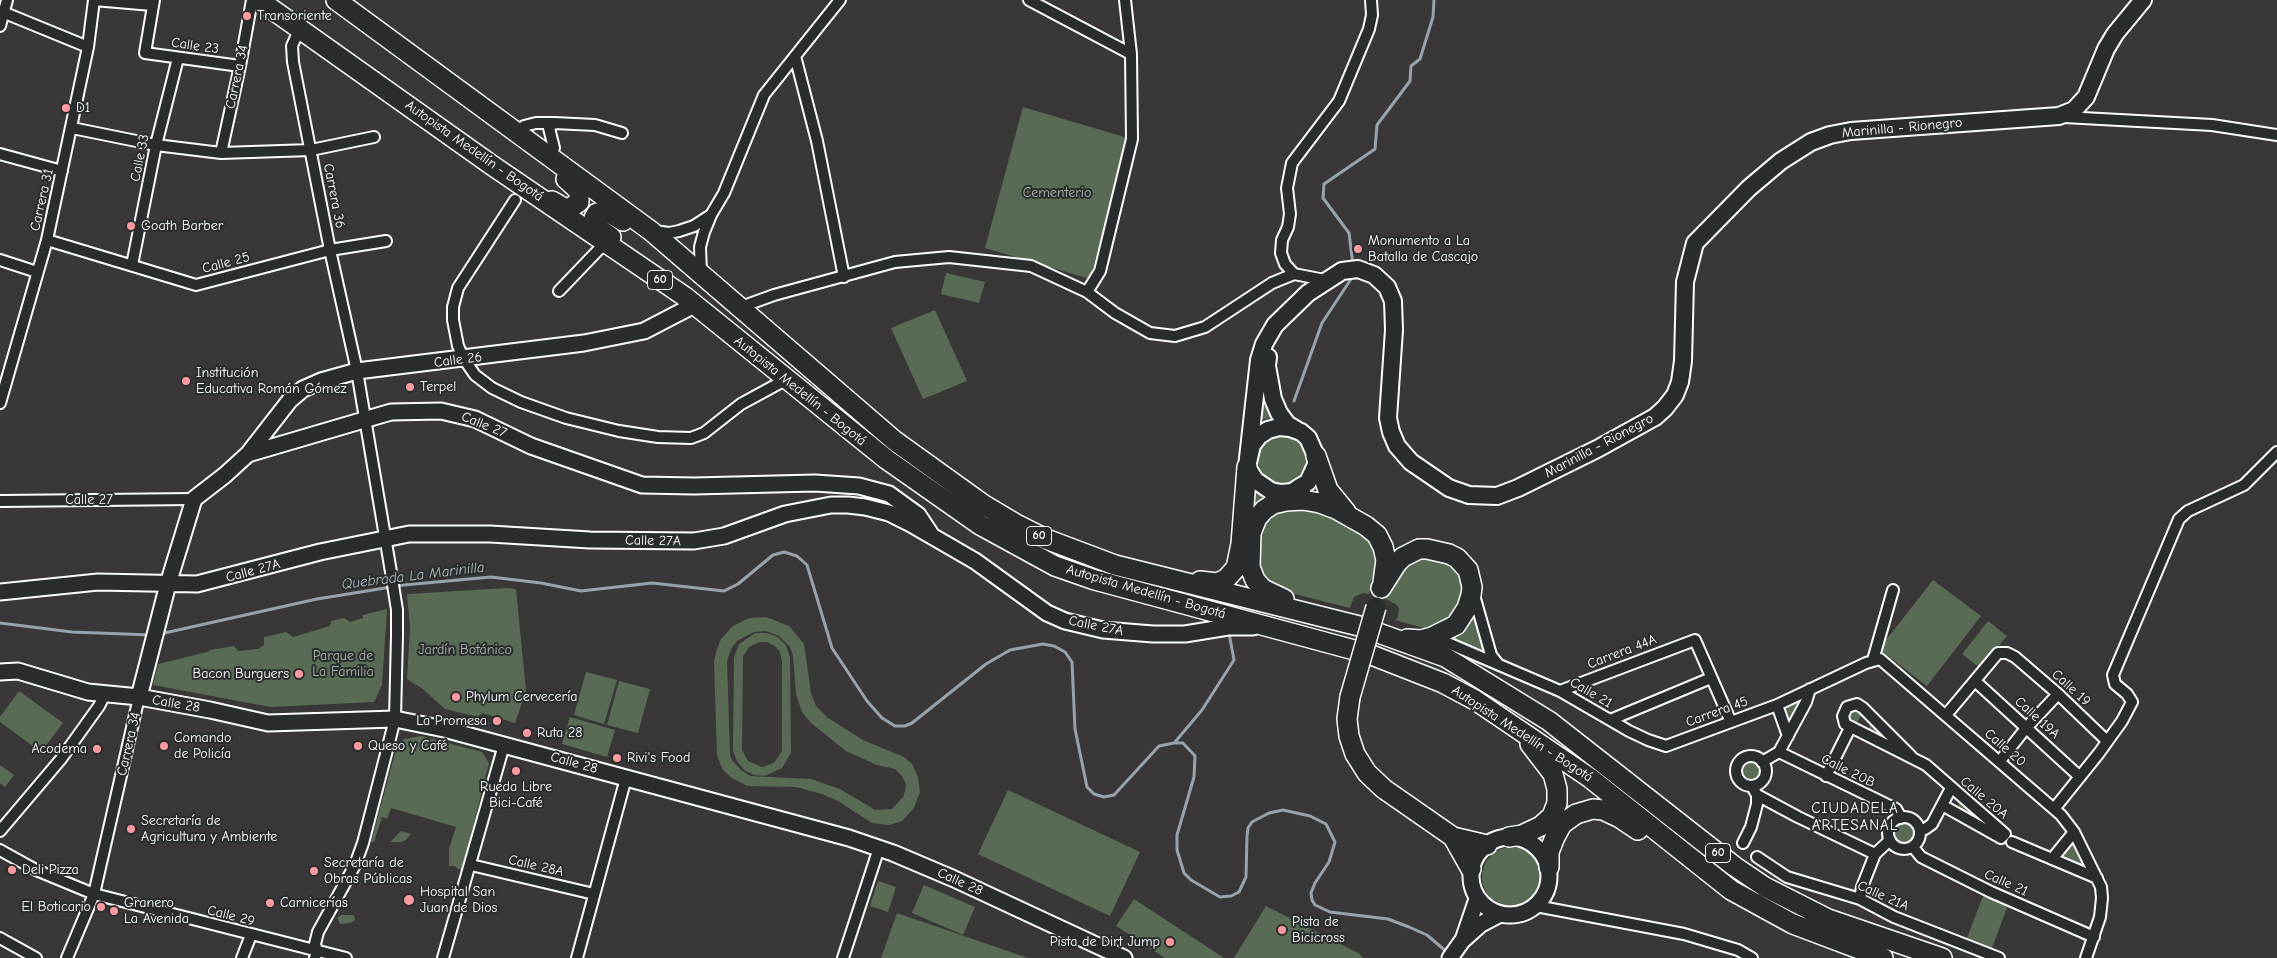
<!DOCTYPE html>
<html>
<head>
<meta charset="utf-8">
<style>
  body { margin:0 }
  canvas { display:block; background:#393737 }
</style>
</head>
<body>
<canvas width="2277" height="958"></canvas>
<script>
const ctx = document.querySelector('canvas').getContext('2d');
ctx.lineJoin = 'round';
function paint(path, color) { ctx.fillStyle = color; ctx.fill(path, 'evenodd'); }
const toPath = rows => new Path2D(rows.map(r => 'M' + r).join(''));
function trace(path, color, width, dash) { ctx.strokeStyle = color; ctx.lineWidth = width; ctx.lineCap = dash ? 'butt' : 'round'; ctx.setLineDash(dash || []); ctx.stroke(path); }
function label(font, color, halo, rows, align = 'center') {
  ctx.font = font + ' "Comic Neue",sans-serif'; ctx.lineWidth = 4; ctx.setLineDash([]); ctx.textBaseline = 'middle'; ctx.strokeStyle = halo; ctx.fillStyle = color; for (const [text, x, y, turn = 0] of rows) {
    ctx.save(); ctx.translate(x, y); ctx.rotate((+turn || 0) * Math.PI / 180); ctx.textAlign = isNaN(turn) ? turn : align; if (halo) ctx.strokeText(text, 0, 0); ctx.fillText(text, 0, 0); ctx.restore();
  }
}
paint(toPath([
  [1023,107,1128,138,1090,279,985,248],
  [946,273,985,282,979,303,941,294],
  [935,310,967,381,923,399,891,328],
  [1265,394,1275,417,1261,420,1263,398],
  '1258 459a24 24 0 1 1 48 0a24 24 0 1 1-48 0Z',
  [1252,488,1266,499,1252,514],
  [1307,507,1348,523,1369,540,1374,552,1376,561,1369,594,1363,593,1354,597,1350,608,1283,591,1267,579,1257,562,1255,552,1262,524,1274,512],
  [1421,555,1459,567,1466,591,1447,624,1427,629,1395,620,1398,617,1399,608,1397,605,1386,599,1394,574],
  [1933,580,1981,616,1927,686,1879,649],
  [507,588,516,589,526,691,515,723,482,713,478,717,445,709,423,689,407,679,410,627,407,594],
  [387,609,382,685,374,702,270,707,153,685,158,664,207,652,210,650,234,646,238,651,258,649,264,645,264,637,286,632,293,637,330,626,331,621,344,618,350,622,363,618,363,615],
  [1475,613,1478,633,1483,650,1481,653,1450,639,1450,636],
  [766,617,789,626,804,644,811,693,816,706,828,718,863,740,904,757,912,764,918,777,920,792,914,808,902,821,889,825,872,823,838,801,822,794,796,787,747,786,732,778,723,770,717,756,714,661,717,649,721,639,733,626,749,618],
  [766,631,779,636,790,647,793,656,796,694,802,712,811,723,846,751,877,765,895,769,902,776,906,784,904,796,892,809,875,810,840,789,811,779,750,776,741,770,732,760,730,755,727,661,731,649,737,641,754,632],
  [1988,621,2007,636,1980,668,1962,654],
  [755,633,766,633,776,636,786,645,790,657,791,753,782,768,765,776,754,775,744,770,737,761,733,751,734,657,739,644],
  [760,642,767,642,775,646,780,652,782,662,782,751,774,763,762,767,748,761,742,750,743,656,749,647],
  [586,672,617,680,604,724,574,715],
  [619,681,650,689,638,733,607,725],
  [19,691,63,723,41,752,0,722,0,717],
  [1796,703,1799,706,1791,720,1784,709],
  [1856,708,1862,714,1856,724,1850,722,1848,718],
  [570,717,615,730,607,757,562,744],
  [1872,723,1891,743,1867,730],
  [421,736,482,752,489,763,462,871,454,866,449,866,449,849,456,827,391,808,387,819,382,817,374,842,371,842,396,750,404,739],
  '1742 771a9 9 0 1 1 18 0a9 9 0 1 1-18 0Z',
  [0,765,14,775,5,787,0,783],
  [1008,790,1140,852,1110,916,978,854],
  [1960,801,1970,807,1968,810,1970,811,1972,809,1996,834,1958,807],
  [1904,823,1914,827,1917,833,1912,844,1905,845,1902,842,1897,842,1894,834,1897,827],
  [401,831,411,834,406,840,401,842,390,842],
  [2073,838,2092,872,2056,858],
  '1482 877a30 30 0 1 1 60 0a30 30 0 1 1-60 0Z',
  [878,881,896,887,888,912,870,906],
  [924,885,975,907,963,935,912,913],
  [1983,896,2008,905,1992,948,1967,938],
  [1134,899,1224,958,1165,958,1116,926],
  [1266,906,1360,954,1363,958,1234,958],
  [897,913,1028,958,881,958],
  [341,915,352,915,354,916,355,920,351,923,340,924,337,918]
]), '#596b54');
trace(toPath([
  [1353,265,1349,233,1323,198,1324,184,1375,149,1377,125,1410,81,1411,66,1420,59,1433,17,1434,0],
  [1294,401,1322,323,1353,276],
  [0,623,72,632,151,635],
  [160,634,317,599,404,585,491,577,541,583,581,591,652,583,724,591,738,584,773,555,784,552,797,556,807,565,832,648,867,701,882,718,895,726,905,726,912,723,986,664,1010,650,1043,644,1054,646,1065,652,1072,662,1075,729,1087,787,1094,794,1104,797,1114,795,1159,746,1174,743,1183,743,1195,756,1194,777,1177,835,1177,850,1184,873,1191,880,1220,897,1231,896,1239,892,1246,877,1247,836,1248,828,1252,822,1269,813,1283,810,1310,816,1326,824,1335,842,1329,862,1315,883,1311,893,1312,900,1315,905,1330,912,1388,919,1409,927,1427,935,1448,953],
  [1175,742,1202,710,1234,660,1229,633]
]), '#97a3ac', 3);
const street = toPath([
  [94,0,152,5],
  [154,0,145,53,240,66],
  [1029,0,1131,54],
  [0,11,88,47],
  [0,26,7,0],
  [300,28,292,46,293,62,330,250,357,371,391,572,397,610,397,635,395,719,363,843,355,865,318,932,315,944,317,951,315,958],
  [795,56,817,141,844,277],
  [2064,117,2212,125,2277,135],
  [524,126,536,123,554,123],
  [72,128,156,145,221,153,311,150,374,137],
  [554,148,549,128,554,123,595,125,622,133],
  [221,153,240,66,252,0],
  [0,154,62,171],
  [515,200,458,288,453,307,453,320,458,346,464,359,475,375,492,388,521,402,566,418,619,431,658,437,691,438,704,433,741,404,787,379],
  [654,231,669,233,679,231,694,226,711,215],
  [47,240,196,285,330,250,386,241],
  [0,260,37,272],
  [132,265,156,145,178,58],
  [701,273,700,247,704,232,711,215,724,193,764,95,840,0],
  [1294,274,1285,264,1281,253,1282,240,1288,227,1290,214,1287,188,1292,163,1339,101,1369,29,1372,15,1371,0],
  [559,291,605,243],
  [1087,292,1100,271,1132,139,1131,54,1125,0],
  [741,307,774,295,895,262,949,257,1031,266,1087,292,1115,313,1150,333,1175,336,1205,327,1272,283,1294,274,1325,280],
  [0,403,47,240,88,47,94,0],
  [0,501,194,499],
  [1474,595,1491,655,1498,664],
  [1430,641,1448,643,1560,691,1629,731,1648,740,1666,746,1777,705,1866,663,1880,659,2061,815,2074,832,2101,887,2102,898,2100,917,2086,958],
  [1873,660,1893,590],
  [1975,681,2080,777],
  [1560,691,1695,640,1731,722],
  [1777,705,1788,736],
  [1946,715,1998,653,2007,653,2015,657,2058,694,2107,741],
  [1610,720,1711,678],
  [1779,752,1896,809,1901,818],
  [1911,756,1863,708,1857,704,1847,707,1843,716,1845,724,1926,765,2005,834,2001,838,1999,837,1942,805],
  '1736 771a15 15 0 1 1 30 0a15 15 0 1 1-30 0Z',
  [2000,761,2026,728,2058,694],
  [1762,762,1779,752,1806,702,1810,689],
  [1826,776,1850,728],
  [1757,795,1798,817,1875,854],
  [2054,809,2099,753,2122,721,2132,702,2127,694,2115,684,2113,675,2179,519,2188,511,2244,485,2277,452],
  '1888 833a16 16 0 1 1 32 0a16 16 0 1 1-32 0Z',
  [1920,830,1925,829,1932,824,1951,788],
  [0,831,61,759,99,706,105,694],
  [2012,842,2097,878],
  [1743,843,1751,827,1757,804,1757,795,1754,790],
  [1913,847,1921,857,1991,892,2094,937],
  [0,850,36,870,94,894,346,958],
  [1757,857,1787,877,1860,899,1894,917,1999,958],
  [2052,859,2074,832],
  [471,865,594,894],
  [1860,899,1862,887,1875,854,1890,840],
  [1536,906,1684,934,1738,950,1752,958],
  [0,938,36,958],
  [67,958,94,894,139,697],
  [242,958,251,935],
  [443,958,504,745],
  [577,958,626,778],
  [843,958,879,848]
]);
const secondary = toPath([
  [248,454,290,400,303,389,321,381,357,371,584,343,644,331,694,305],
  [0,592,98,582,197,584,320,552,409,534,490,534,590,540,694,541,724,536,785,514,831,505,848,505,865,507,889,513,911,524,975,561,1047,613,1065,621,1103,630,1153,634,1185,634,1228,627,1253,627],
  [0,672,18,671,88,692,139,697,210,710,268,723,395,719,444,729,849,838,893,853,952,878,1124,958],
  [139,697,168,584,194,499,225,475,248,454,391,412,441,411,475,419,531,446,642,485,694,486,815,483,859,486,889,494,918,515,930,533],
  '1471 876a39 39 0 1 1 78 0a39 39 0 1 1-78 0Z',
  [1463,940,1477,899],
  [1450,958,1462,941,1481,924,1500,914]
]);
const primary = toPath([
  [1268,357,1267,366,1273,399,1279,413,1287,424,1297,430],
  [1279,427,1290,428,1301,432,1308,438,1316,456,1316,465,1308,482,1292,492,1281,493,1271,491,1255,480,1247,467,1252,445,1259,436,1268,430,1279,427],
  [1247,467,1259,360,1264,344,1275,325,1308,293,1342,271,1358,269,1374,275,1387,287,1393,301,1394,330,1388,418,1391,432,1397,446,1411,462,1449,488,1469,495,1497,496,1518,488,1597,449,1655,417,1665,408,1675,395,1680,382,1683,361,1685,282,1695,243,1749,188,1781,161,1811,142,1830,135,1851,131,2059,116,2074,110,2086,97,2106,49,2115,34,2143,0]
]);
const highway = toPath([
  [259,0,493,166,684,296,886,459,980,525,1055,566,1095,580,1369,654,1443,683,1475,700,1590,778,1731,890,1793,924,1883,958],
  [336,0,651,231,895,441,984,505,1016,524,1046,539,1115,565,1359,626,1445,657,1549,721,1734,866,1765,887,1828,919,1942,958],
  [552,201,564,208,570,208,579,202,579,191,566,179],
  [611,237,598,228,594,223,594,218,597,213,606,211,623,221],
  [1316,456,1328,490,1346,512],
  [1286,501,1303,500,1320,503,1336,509,1366,526,1377,535,1383,547,1386,560,1383,582],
  [1200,581,1217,583,1226,579,1236,568,1241,544,1247,467],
  [1381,588,1397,563,1403,557,1419,549,1427,549,1449,554,1457,558,1468,570,1472,587,1471,595,1467,608,1456,625,1432,637,1421,640,1407,639],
  [1284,599,1263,589,1255,580,1250,567,1251,533,1257,518,1264,510,1273,504,1286,501,1301,488],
  [1350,697,1347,719,1349,736,1355,754,1367,773,1384,789,1453,837,1487,845],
  [1453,837,1471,869],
  [1509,837,1522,835,1541,826,1552,816,1557,803,1557,789,1553,774,1530,744],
  [1549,867,1549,852,1555,837,1562,824,1576,814,1593,809,1603,810,1620,818,1638,830]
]);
trace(street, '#fff', 14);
trace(secondary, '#fff', 19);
trace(primary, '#fff', 20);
trace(highway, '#fff', 22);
trace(street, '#2a2d2e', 10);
trace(secondary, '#2a2d2e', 15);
trace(primary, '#2a2d2e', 16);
trace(highway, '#2a2d2e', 19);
const highwayBridge = toPath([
  [1350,697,1376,607]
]);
trace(highwayBridge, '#fff', 22, []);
trace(highwayBridge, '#2a2d2e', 19);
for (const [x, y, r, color] of [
  [247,16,5,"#ff9aa2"],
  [66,108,5,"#ff9aa2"],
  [131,226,5,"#ff9aa2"],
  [1358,249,5,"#ff9aa2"],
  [186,381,5,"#ff9aa2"],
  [410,387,5,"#ff9aa2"],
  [299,674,5,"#ff9aa2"],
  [456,697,5,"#ff9aa2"],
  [497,721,5,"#ff9aa2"],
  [527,733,5,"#ff9aa2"],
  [164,746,5,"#ff9aa2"],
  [358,746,5,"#ff9aa2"],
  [97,749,5,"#ff9aa2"],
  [617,758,5,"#ff9aa2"],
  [516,771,5,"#ff9aa2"],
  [131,829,5,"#ff9aa2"],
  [12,870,5,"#ff9aa2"],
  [314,871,5,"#ff9aa2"],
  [409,900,6,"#ff9aa2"],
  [270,903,5,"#ff9aa2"],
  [101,907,5,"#ff9aa2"],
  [114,911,5,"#ff9aa2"],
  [1282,930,5,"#ff9aa2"],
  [1170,942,5,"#ff9aa2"]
]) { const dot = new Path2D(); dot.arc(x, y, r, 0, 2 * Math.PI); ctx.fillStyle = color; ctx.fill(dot); trace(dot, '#2a2d2e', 2); }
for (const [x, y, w] of [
  [660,280,25],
  [1039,536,25],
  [1718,853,25]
]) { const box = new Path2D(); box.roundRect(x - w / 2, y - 9.5, w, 19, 4); ctx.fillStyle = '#2a2d2e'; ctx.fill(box); trace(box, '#fff', 1); }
label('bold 12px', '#fff', null, [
  ["60",660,280],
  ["60",1039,536],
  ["60",1718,853]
]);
label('14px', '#fff', '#2a2d2e', [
  ["Transoriente",257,16],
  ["D1",76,108],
  ["Goath Barber",141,226],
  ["Monumento a La",1368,241],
  ["Batalla de Cascajo",1368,257],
  ["Institución",196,373],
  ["Educativa Román Gómez",196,389],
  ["Terpel",420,387],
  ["Bacon Burguers",289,674,"right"],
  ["Phylum Cervecería",466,697],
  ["La Promesa",487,721,"right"],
  ["Ruta 28",537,733],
  ["Comando",174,738],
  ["de Policía",174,754],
  ["Queso y Café",368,746],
  ["Acodema",87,749,"right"],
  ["Rivi's Food",627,758],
  ["Rueda Libre",516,787,"center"],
  ["Bici-Café",516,803,"center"],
  ["Secretaría de",141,821],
  ["Agricultura y Ambiente",141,837],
  ["Secretaría de",324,863],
  ["Obras Públicas",324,879],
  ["Deli Pizza",22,870],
  ["Hospital San",420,892],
  ["Juan de Dios",420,908],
  ["Granero",124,903],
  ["La Avenida",124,919],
  ["Carnicerías",280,903],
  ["El Boticario",91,907,"right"],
  ["Pista de",1292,922],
  ["Bicicross",1292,938],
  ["Pista de Dirt Jump",1160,942,"right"]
], 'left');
label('14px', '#fff', '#2a2d2e', [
  ["Calle 23",195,46,8],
  ["Carrera 34",237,77,-78],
  ["Marinilla - Rionegro",1902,128,-5],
  ["Autopista Medellín - Bogotá",474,151,35],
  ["Calle 33",140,158,-78],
  ["Carrera 36",334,196,79],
  ["Carrera 31",42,200,-77],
  ["Calle 25",226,263,-15],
  ["Calle 26",458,360,-7],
  ["Autopista Medellín - Bogotá",800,391,39],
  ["Calle 27",484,425,22],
  ["Marinilla - Rionegro",1599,446,-28],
  ["Calle 27",89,500],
  ["Calle 27A",653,541,1],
  ["Calle 27A",253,571,-15],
  ["Autopista Medellín - Bogotá",1146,592,16],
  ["Calle 27A",1096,626,11],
  ["Carrera 44A",1622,652,-21],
  ["Calle 19",2071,688,42],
  ["Calle 21",1591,693,30],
  ["Calle 28",176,704,10],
  ["Carrera 45",1717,712,-20],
  ["Calle 19A",2037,718,42],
  ["Autopista Medellín - Bogotá",1522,734,33],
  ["Carrera 34",129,744,-77],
  ["Calle 20",2005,748,41],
  ["Calle 28",574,763,15],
  ["Calle 20B",1848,771,26],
  ["Calle 20A",1984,798,40],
  ["Calle 28A",536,866,13],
  ["Calle 28",960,882,24],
  ["Calle 21",2006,883,24],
  ["Calle 21A",1883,896,24],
  ["Calle 29",231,916,14]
]);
label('14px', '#acb5aa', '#2a2d2e', [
  ["Cementerio",1057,193],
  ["Jardín Botánico",465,650],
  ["Parque de",343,656],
  ["La Familia",343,672]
]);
label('italic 15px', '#b1bac1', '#2a2d2e', [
  ["Quebrada La Marinilla",413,576,-7]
]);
ctx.letterSpacing = '1px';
label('15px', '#fff', '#2a2d2e', [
  ["CIUDADELA",1855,809],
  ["ARTESANAL",1855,826]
]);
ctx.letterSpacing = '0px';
</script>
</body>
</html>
